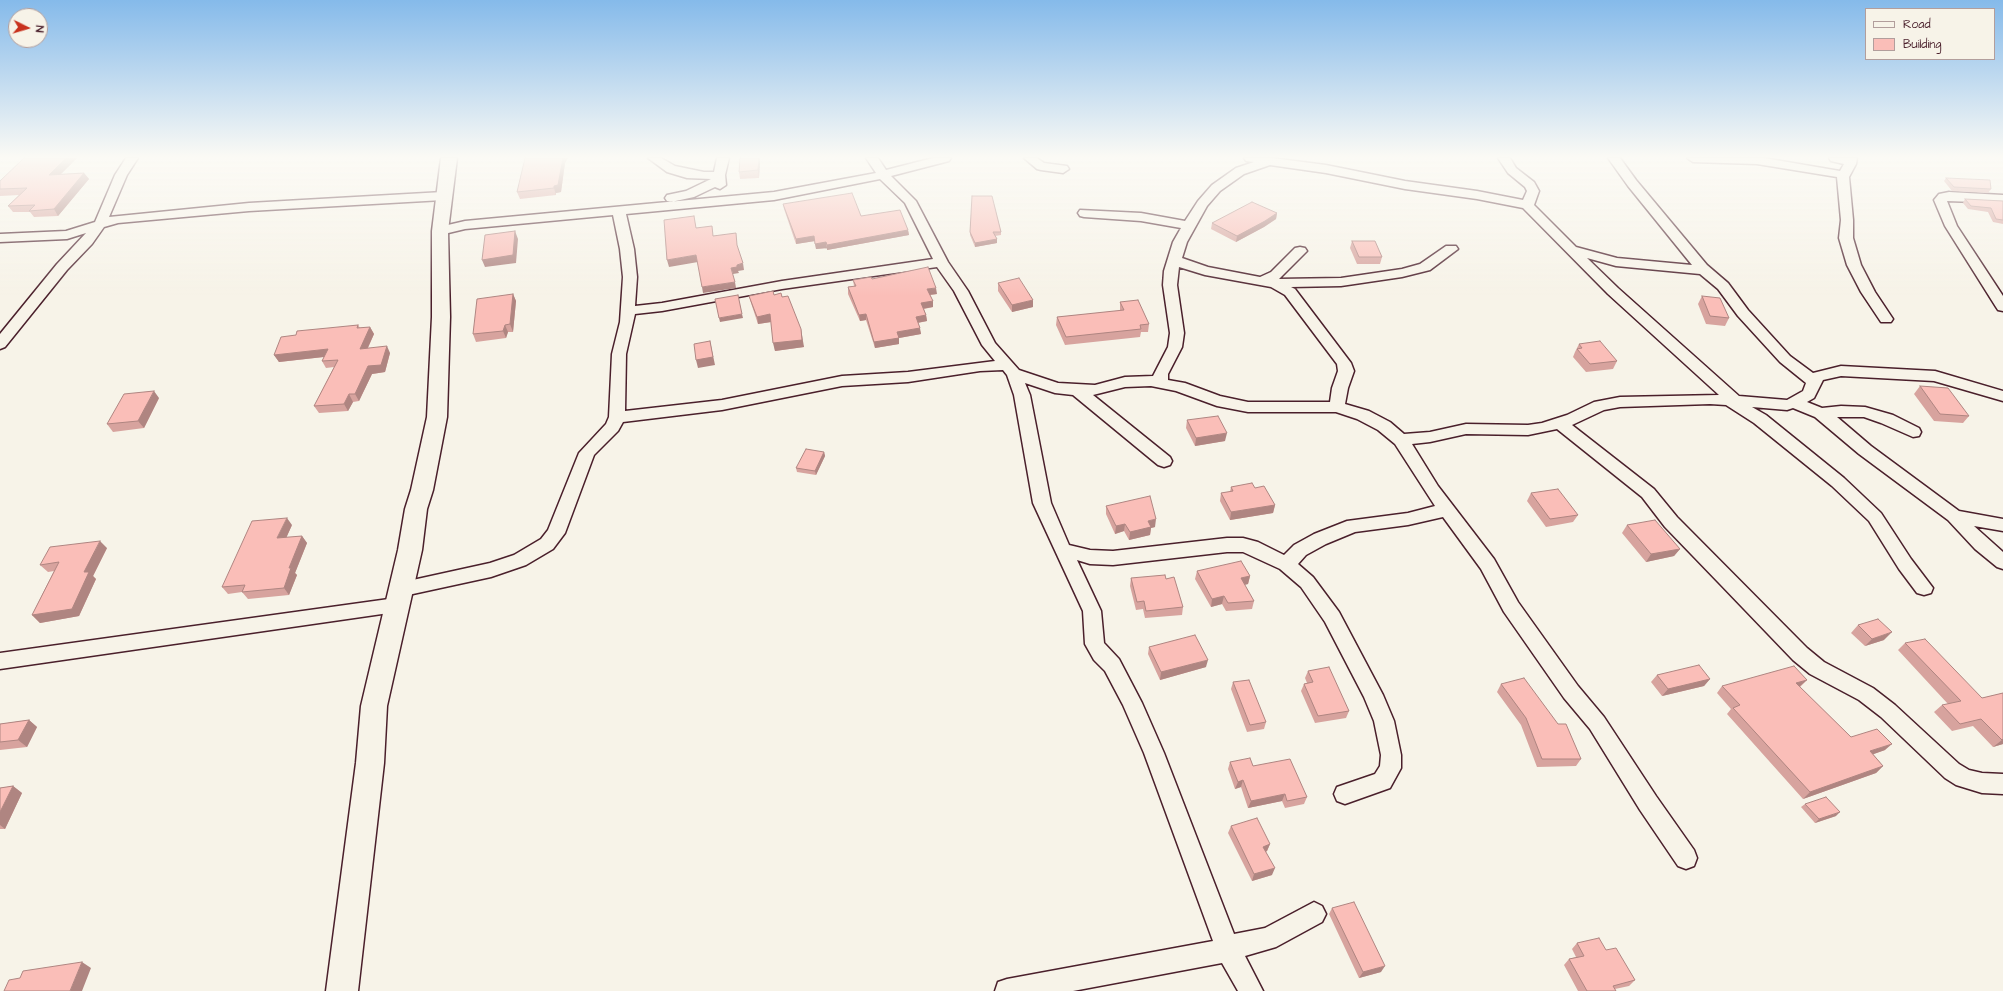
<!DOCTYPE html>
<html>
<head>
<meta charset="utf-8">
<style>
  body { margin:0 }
  #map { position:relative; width:2003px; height:991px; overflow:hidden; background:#f7f3e8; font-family:"Architects Daughter",sans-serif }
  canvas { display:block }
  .legend { position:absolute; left:1865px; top:8px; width:130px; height:52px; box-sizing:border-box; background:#f7f3e8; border:1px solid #b29e9c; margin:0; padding:5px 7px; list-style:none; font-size:12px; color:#4a1f2b }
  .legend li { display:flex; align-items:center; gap:8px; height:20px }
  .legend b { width:20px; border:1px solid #b29e9c }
  .north { position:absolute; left:8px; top:8px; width:40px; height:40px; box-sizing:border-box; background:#f7f3e8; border:1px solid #b29e9c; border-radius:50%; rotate:95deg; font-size:11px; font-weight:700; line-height:16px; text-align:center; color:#4a1f2b }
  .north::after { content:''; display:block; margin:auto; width:14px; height:18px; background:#c8321e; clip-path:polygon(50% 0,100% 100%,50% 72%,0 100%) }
</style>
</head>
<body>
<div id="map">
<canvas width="2003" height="991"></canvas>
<ul class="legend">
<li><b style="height:5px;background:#f7f3e8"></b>Road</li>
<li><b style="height:11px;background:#fabeb8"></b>Building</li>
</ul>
<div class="north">N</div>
</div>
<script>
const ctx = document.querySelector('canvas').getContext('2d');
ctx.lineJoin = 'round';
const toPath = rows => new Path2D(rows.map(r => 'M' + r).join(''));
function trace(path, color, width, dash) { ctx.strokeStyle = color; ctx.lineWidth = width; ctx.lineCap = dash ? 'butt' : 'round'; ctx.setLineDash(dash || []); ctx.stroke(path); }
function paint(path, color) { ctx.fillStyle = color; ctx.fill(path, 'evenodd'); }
const minor = toPath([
  [126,158,138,158,127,175,109,217,249,203,443,192,449,196,443,200,249,211,118,223,104,227,92,244,67,270,5,347,0,349,0,334,57,264,86,233,67,239,0,242,0,234,66,231,95,222,115,175,126,158],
  [648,158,661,158,675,166,704,172,714,172,717,158,729,158,725,175,726,185,720,189,715,187,694,197,671,202,667,201,665,198,667,195,686,191,711,179,687,178,667,172,648,158],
  [866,158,878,158,886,170,933,158,951,158,949,161,891,176,916,201,948,262,968,291,995,343,1019,370,1058,383,1095,385,1125,377,1153,376,1168,347,1170,333,1163,285,1164,271,1173,242,1181,228,1141,221,1084,217,1080,216,1078,213,1080,210,1141,213,1185,221,1198,201,1212,185,1236,168,1254,162,1246,161,1244,158,1272,158,1326,165,1405,181,1477,191,1523,200,1527,191,1525,187,1508,173,1498,158,1510,158,1516,168,1534,182,1539,191,1534,205,1576,247,1617,258,1692,265,1628,186,1608,158,1620,158,1636,180,1707,265,1728,283,1748,310,1790,356,1813,373,1841,366,1935,371,2003,391,2003,401,1934,381,1841,376,1823,380,1814,398,1807,402,1822,408,1841,406,1865,407,1893,415,1919,428,1921,432,1919,436,1913,437,1881,423,1864,417,1837,417,1871,446,1959,511,2003,519,2003,531,1974,526,2003,552,2003,569,1997,567,1975,549,1948,520,1859,454,1815,417,1793,408,1787,410,1752,407,1766,415,1844,478,1881,513,1911,559,1933,588,1931,593,1924,595,1917,593,1899,569,1869,521,1832,486,1754,423,1726,405,1710,404,1620,407,1604,410,1572,425,1654,489,1677,517,1807,648,1824,662,1873,688,1895,705,1959,764,1969,770,1982,773,2003,774,2003,794,1982,793,1956,785,1945,778,1881,717,1859,700,1810,674,1793,660,1720,584,1665,527,1642,497,1557,429,1528,435,1466,434,1430,442,1412,444,1438,486,1494,559,1518,602,1578,686,1604,717,1656,796,1694,850,1697,858,1694,866,1686,869,1678,866,1640,810,1590,729,1564,698,1504,612,1481,569,1443,517,1408,525,1355,532,1326,544,1306,555,1298,564,1313,577,1339,612,1383,695,1394,721,1401,755,1401,768,1390,788,1345,804,1337,801,1334,794,1337,787,1375,774,1380,766,1381,755,1374,721,1364,697,1325,622,1301,587,1280,569,1243,552,1227,552,1113,565,1090,564,1077,560,1101,611,1104,643,1119,659,1142,703,1164,753,1234,934,1265,928,1314,902,1322,906,1326,914,1322,922,1276,947,1245,956,1263,991,1238,991,1222,963,1073,991,995,991,998,982,1007,979,1213,941,1144,753,1123,705,1105,671,1094,660,1085,644,1083,611,1033,503,1014,395,1007,375,1003,370,980,371,908,382,842,386,722,410,623,422,618,431,594,455,565,533,553,549,526,565,491,577,399,597,392,595,390,590,392,585,399,583,490,563,514,555,541,539,548,530,579,453,606,424,609,417,612,354,620,322,623,277,620,249,613,215,465,229,440,235,434,231,435,228,465,221,774,192,876,173,866,158],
  [1270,165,1326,173,1405,189,1477,199,1523,208,1608,294,1719,395,1620,397,1594,402,1567,415,1542,423,1528,425,1466,424,1430,432,1404,434,1390,422,1369,411,1345,404,1348,388,1354,371,1351,363,1295,289,1291,287,1341,286,1402,277,1430,270,1458,249,1456,246,1446,246,1420,264,1402,269,1341,278,1279,279,1307,251,1305,248,1300,247,1295,248,1271,272,1260,277,1208,267,1182,258,1187,242,1207,206,1220,191,1244,174,1270,165],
  [880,179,905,203,933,259,782,281,662,303,635,306,637,277,634,249,626,214,774,200,880,179],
  [1587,258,1616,266,1700,274,1718,289,1738,316,1780,362,1806,383,1803,391,1787,400,1739,396,1618,288,1587,258],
  [937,267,954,291,982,345,995,361,908,372,842,376,722,400,625,411,626,354,635,314,662,311,782,289,937,267],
  [1179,267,1205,275,1271,287,1285,295,1337,364,1338,371,1332,388,1330,402,1248,402,1220,396,1185,383,1168,380,1168,374,1182,347,1184,333,1177,285,1179,267],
  [1025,383,1055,393,1073,395,1158,465,1164,467,1170,465,1172,461,1170,457,1093,395,1125,387,1151,386,1176,391,1217,406,1248,412,1336,412,1357,419,1378,430,1395,444,1435,506,1408,513,1347,521,1314,534,1294,545,1284,555,1258,542,1243,538,1227,538,1113,551,1090,550,1069,545,1051,503,1030,395,1025,383],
  [1024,158,1037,158,1044,163,1067,166,1069,169,1063,173,1041,170,1037,169,1024,158],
  [1687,158,1764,158,1840,171,1844,164,1831,161,1829,158,1857,158,1856,164,1849,177,1853,220,1853,238,1861,265,1875,292,1893,319,1891,322,1881,322,1861,292,1847,265,1839,238,1841,220,1837,177,1757,164,1693,162,1687,158],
  [1949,192,2003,195,2003,203,1947,201,1957,226,2003,296,2003,311,1998,310,1996,307,1945,226,1934,200,1939,194,1949,192],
  [396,598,403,600,405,605,403,610,396,612,0,669,0,653,396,598]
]);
const tertiary = toPath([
  [441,158,457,158,448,231,450,317,447,417,433,490,427,509,422,550,387,706,384,763,358,991,326,991,356,763,361,706,398,550,405,509,411,490,427,417,432,317,432,231,441,158]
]);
trace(minor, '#4a1f2b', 3);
trace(tertiary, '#4a1f2b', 3);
paint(minor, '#f7f3e8');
paint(tertiary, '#f7f3e8');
paint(toPath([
  [24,158,77,158,61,174,84,173,89,179,58,216,34,217,30,212,13,212,8,206,19,195,0,196,0,181],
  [525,158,568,158,565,163,561,192,556,193,556,195,520,199,517,192],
  [740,158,759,158,760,162,759,178,740,179,739,172],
  [1946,178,1991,189,1988,193,1952,191,1944,181],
  [1965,199,2003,201,2003,224,1993,222,1988,212,1968,209,1963,203],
  [783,204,861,216,908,230,909,235,827,250,827,248,816,249,815,241,796,244,784,209],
  [1277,213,1276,219,1264,227,1236,242,1211,229,1212,223],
  [970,232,1001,232,1001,235,995,236,997,239,997,243,975,247,970,235],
  [1352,241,1382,257,1380,264,1357,264,1350,248],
  [872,279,937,294,930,295,933,307,924,309,926,315,927,321,918,323,921,334,899,338,899,344,875,348,866,320,860,321,848,294,848,287,854,286,853,280],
  [998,283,1033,307,1012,312,998,291],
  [513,294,516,301,513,332,508,332,506,338,476,342,473,334],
  [774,295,782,297,804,347,775,351,771,322,758,324,751,303,749,296],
  [1702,296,1729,318,1725,326,1706,324,1698,304],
  [1120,302,1149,324,1148,332,1141,332,1140,337,1065,345,1056,325,1057,317,1120,311],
  [358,325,360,328,370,327,374,334,368,348,390,353,385,372,372,374,359,401,353,402,348,411,319,413,314,406,334,367,326,368,322,361,324,357,279,362,274,355,296,335],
  [1579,344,1617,361,1613,369,1586,372,1573,357,1575,352],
  [1920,386,1969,416,1963,423,1934,421,1914,394],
  [159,398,144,428,113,432,107,424],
  [1187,420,1225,441,1195,446,1186,428],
  [824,452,825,456,816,475,797,472,796,468],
  [1231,487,1255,488,1275,505,1273,513,1230,520,1220,501,1221,493,1230,492],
  [1531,493,1578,515,1573,522,1546,527,1527,501],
  [1106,506,1155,527,1151,528,1150,535,1129,540,1124,531,1115,534,1106,514],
  [292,525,286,538,302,536,307,543,295,573,297,575,289,595,248,599,242,592,228,594,222,587],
  [1627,525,1680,549,1674,556,1646,562,1622,533],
  [107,548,93,576,96,579,79,616,40,623,32,615,54,571,48,572,40,565],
  [1197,571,1250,576,1248,584,1244,585,1254,601,1252,609,1226,611,1222,604,1211,607,1195,579],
  [1131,578,1166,579,1183,607,1182,615,1145,618,1143,609,1136,610,1130,586],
  [1858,625,1884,640,1865,646,1851,633],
  [1905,643,1982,698,2003,693,2003,744,1993,747,1973,726,1952,731,1934,712,1942,705,1948,704,1898,650],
  [1149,647,1206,667,1160,680,1148,654],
  [1308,671,1349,711,1346,718,1315,723,1301,691,1304,684,1307,683,1305,678],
  [1657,675,1710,679,1704,686,1662,696,1651,682],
  [1807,680,1800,687,1851,737,1885,750,1873,754,1883,766,1876,773,1803,799,1727,714,1731,709,1717,693,1722,686],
  [1233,682,1266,722,1264,729,1247,732,1231,689],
  [1501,684,1558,724,1581,759,1576,766,1537,767,1521,725,1497,692],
  [29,720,37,727,27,747,0,750,0,724],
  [1230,762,1307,797,1304,804,1285,808,1282,801,1248,808,1241,787,1235,789,1228,769],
  [13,786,22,793,5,829,0,829,0,788],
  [1805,804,1836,816,1815,823,1801,807],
  [1231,826,1270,844,1267,851,1266,852,1272,875,1252,881,1228,833],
  [1332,908,1381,972,1359,978,1329,914],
  [1577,943,1606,950,1635,980,1629,986,1615,989,1616,991,1578,991,1564,965,1569,959,1576,957,1572,949]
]), '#d7a39e');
paint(toPath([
  [66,158,77,158,54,181,49,175],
  [563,158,568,158,565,163,561,192,556,193,556,195,554,188,554,186],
  [759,158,760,162,759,178,758,170],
  [84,173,89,179,58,216,54,209],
  [1277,213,1276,219,1264,227,1236,242,1237,236],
  [908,230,909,235,827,250,827,245],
  [515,231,518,239,516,263,485,267,482,260],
  [814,236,815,241,796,244,796,239],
  [997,239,997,243,975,247,975,243],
  [826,242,827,248,816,249,815,244],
  [696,255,698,262,669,267,667,260],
  [743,263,744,270,738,271,739,273,733,274,731,268,737,265],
  [735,282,736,288,703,293,702,287],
  [936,288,937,294,928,295,927,289],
  [513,294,516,301,513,332,510,324],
  [1033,300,1033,307,1012,312,1012,305],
  [933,301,933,307,921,309,921,303],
  [742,314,743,318,720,322,719,318],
  [770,314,771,322,758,324,757,317],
  [866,314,866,320,860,321,859,315],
  [926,315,927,321,916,323,916,317],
  [505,325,508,332,506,338,503,331],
  [370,327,374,334,364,356,360,349],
  [920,328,921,334,899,338,899,344,875,348,874,342,897,332],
  [801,329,804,347,775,351,773,343],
  [710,341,715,365,698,368,696,360],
  [387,346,390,353,385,372,372,374,359,401,355,394,368,366],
  [328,349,332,356,279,362,274,355],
  [154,391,159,398,144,428,138,421],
  [349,394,353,402,348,411,344,404],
  [1227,433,1225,441,1195,446,1196,438],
  [824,452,825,456,816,475,815,471],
  [1275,505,1273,513,1230,520,1231,512],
  [287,518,292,525,283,545,277,538],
  [1156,519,1155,527,1151,528,1150,535,1129,540,1130,532,1148,521],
  [1125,524,1124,531,1115,534,1116,526],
  [302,536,307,543,295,573,297,575,289,595,284,588,289,568],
  [100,541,107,548,93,576,96,579,79,616,40,623,32,615,84,572],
  [1680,549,1674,556,1646,562,1651,554],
  [1250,576,1248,584,1239,586,1241,578],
  [1224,596,1222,604,1211,607,1212,599],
  [1892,632,1884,640,1865,646,1872,639],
  [1208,660,1206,667,1160,680,1161,672],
  [1710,679,1704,686,1662,696,1668,689],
  [1807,680,1800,686,1790,690,1796,683],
  [29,720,37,727,27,747,18,740],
  [2003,739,2003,744,1993,747,2002,740],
  [1892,744,1885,750,1863,758,1870,751],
  [1883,766,1876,773,1803,799,1810,792],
  [1243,780,1241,787,1235,789,1238,782],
  [13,786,22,793,5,829,0,825,0,812],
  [1285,794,1282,801,1248,808,1251,801],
  [1840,812,1836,816,1815,823,1819,819],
  [1270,844,1267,851,1261,853,1263,847],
  [1275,868,1272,875,1252,881,1254,874],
  [82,962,91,968,82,991,70,991],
  [1385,966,1381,972,1359,978,1363,972]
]), '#af8581');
const building = toPath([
  [24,158,66,158,49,175,84,173,54,209,29,211,35,205,8,206,27,188,0,189,0,181,24,158],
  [525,158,563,158,558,185,554,186,554,188,517,192,525,158],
  [740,158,759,158,758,170,739,172,740,158],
  [1946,178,1990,180,1991,189,1954,187,1946,178],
  [852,193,861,216,900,210,908,230,827,245,826,242,815,244,814,236,796,239,783,204,852,193],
  [972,196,992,196,1001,232,993,232,997,239,975,243,970,232,972,196],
  [1965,199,2003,201,2003,220,1996,219,1991,208,1971,206,1965,199],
  [1252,202,1277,213,1265,221,1237,236,1212,223,1252,202],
  [694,216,696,228,712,226,713,236,736,233,737,245,743,263,737,265,737,267,731,268,735,282,702,287,696,255,667,260,664,220,694,216],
  [515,231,513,255,482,260,485,235,515,231],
  [1352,241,1375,241,1382,257,1359,257,1352,241],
  [928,267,936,288,927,289,933,301,921,303,926,315,916,317,920,328,897,332,899,338,874,342,866,314,859,315,848,287,856,286,853,280,871,277,872,279,928,267],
  [1019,278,1033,300,1012,305,998,283,1019,278],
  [773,291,774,295,781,293,782,297,788,296,801,329,802,340,773,343,770,314,757,317,749,296,773,291],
  [513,294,510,324,505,325,503,331,473,334,477,299,513,294],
  [738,295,742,314,719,318,715,299,738,295],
  [1702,296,1720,298,1729,318,1710,316,1702,296],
  [1138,300,1149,324,1140,325,1141,329,1066,337,1057,317,1124,310,1120,302,1138,300],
  [358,325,357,328,370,327,360,349,387,346,381,365,368,366,355,394,349,394,344,404,314,406,338,360,322,361,328,349,274,355,281,337,296,335,297,331,328,328,358,325],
  [710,341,713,357,696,360,694,344,710,341],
  [1600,341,1617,361,1590,364,1577,349,1582,348,1579,344,1600,341],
  [1920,386,1948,388,1969,416,1940,414,1920,386],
  [154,391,138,421,107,424,124,394,154,391],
  [1218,416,1227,433,1196,438,1187,420,1218,416],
  [806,449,824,452,815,471,796,468,806,449],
  [1252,483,1255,488,1264,486,1275,505,1231,512,1221,493,1233,491,1231,487,1252,483],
  [1558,489,1578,515,1550,519,1531,493,1558,489],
  [1150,496,1156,519,1148,521,1151,527,1130,532,1125,524,1116,526,1106,506,1150,496],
  [287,518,277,538,302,536,289,568,291,568,284,588,242,592,245,585,222,587,252,521,287,518],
  [1655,520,1680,549,1651,554,1627,525,1655,520],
  [100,541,84,572,89,572,72,609,32,615,59,562,40,565,50,547,100,541],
  [1241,561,1250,576,1241,578,1254,601,1228,603,1224,596,1212,599,1197,571,1241,561],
  [1165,575,1166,579,1174,577,1183,607,1146,611,1144,601,1137,602,1131,578,1165,575],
  [1878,619,1892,632,1872,639,1858,625,1878,619],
  [1195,635,1208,660,1161,672,1149,647,1195,635],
  [1925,639,1982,698,2003,693,2003,739,2002,740,1981,719,1960,724,1942,705,1961,701,1905,643,1925,639],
  [1699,665,1710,679,1668,689,1657,675,1699,665],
  [1794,666,1807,680,1796,683,1851,737,1877,729,1892,744,1870,751,1883,766,1810,792,1733,708,1740,705,1722,686,1794,666],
  [1329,667,1349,711,1318,716,1304,684,1313,682,1308,671,1329,667],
  [1524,678,1558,724,1566,724,1581,759,1542,759,1526,718,1501,684,1524,678],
  [1249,680,1266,722,1250,725,1233,682,1249,680],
  [29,720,18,740,0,742,0,724,29,720],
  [1250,758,1253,766,1290,759,1307,797,1287,801,1285,794,1251,801,1243,780,1238,782,1230,762,1250,758],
  [13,786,0,812,0,788,13,786],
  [1826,797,1840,812,1819,819,1805,804,1826,797],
  [1257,818,1270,844,1263,847,1275,868,1254,874,1231,826,1257,818],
  [1354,902,1385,966,1363,972,1332,908,1354,902],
  [1599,938,1606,950,1616,948,1635,980,1613,986,1616,991,1587,991,1569,959,1584,956,1577,943,1599,938],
  [82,962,70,991,4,991,9,980,20,978,23,971,82,962]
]);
paint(building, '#fabeb8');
trace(building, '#af8581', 1);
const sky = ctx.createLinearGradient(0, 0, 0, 296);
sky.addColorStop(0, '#85baea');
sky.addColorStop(0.53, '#fbfaf5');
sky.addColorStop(1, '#fbfaf500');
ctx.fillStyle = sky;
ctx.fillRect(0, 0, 2003, 296);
</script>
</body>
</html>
